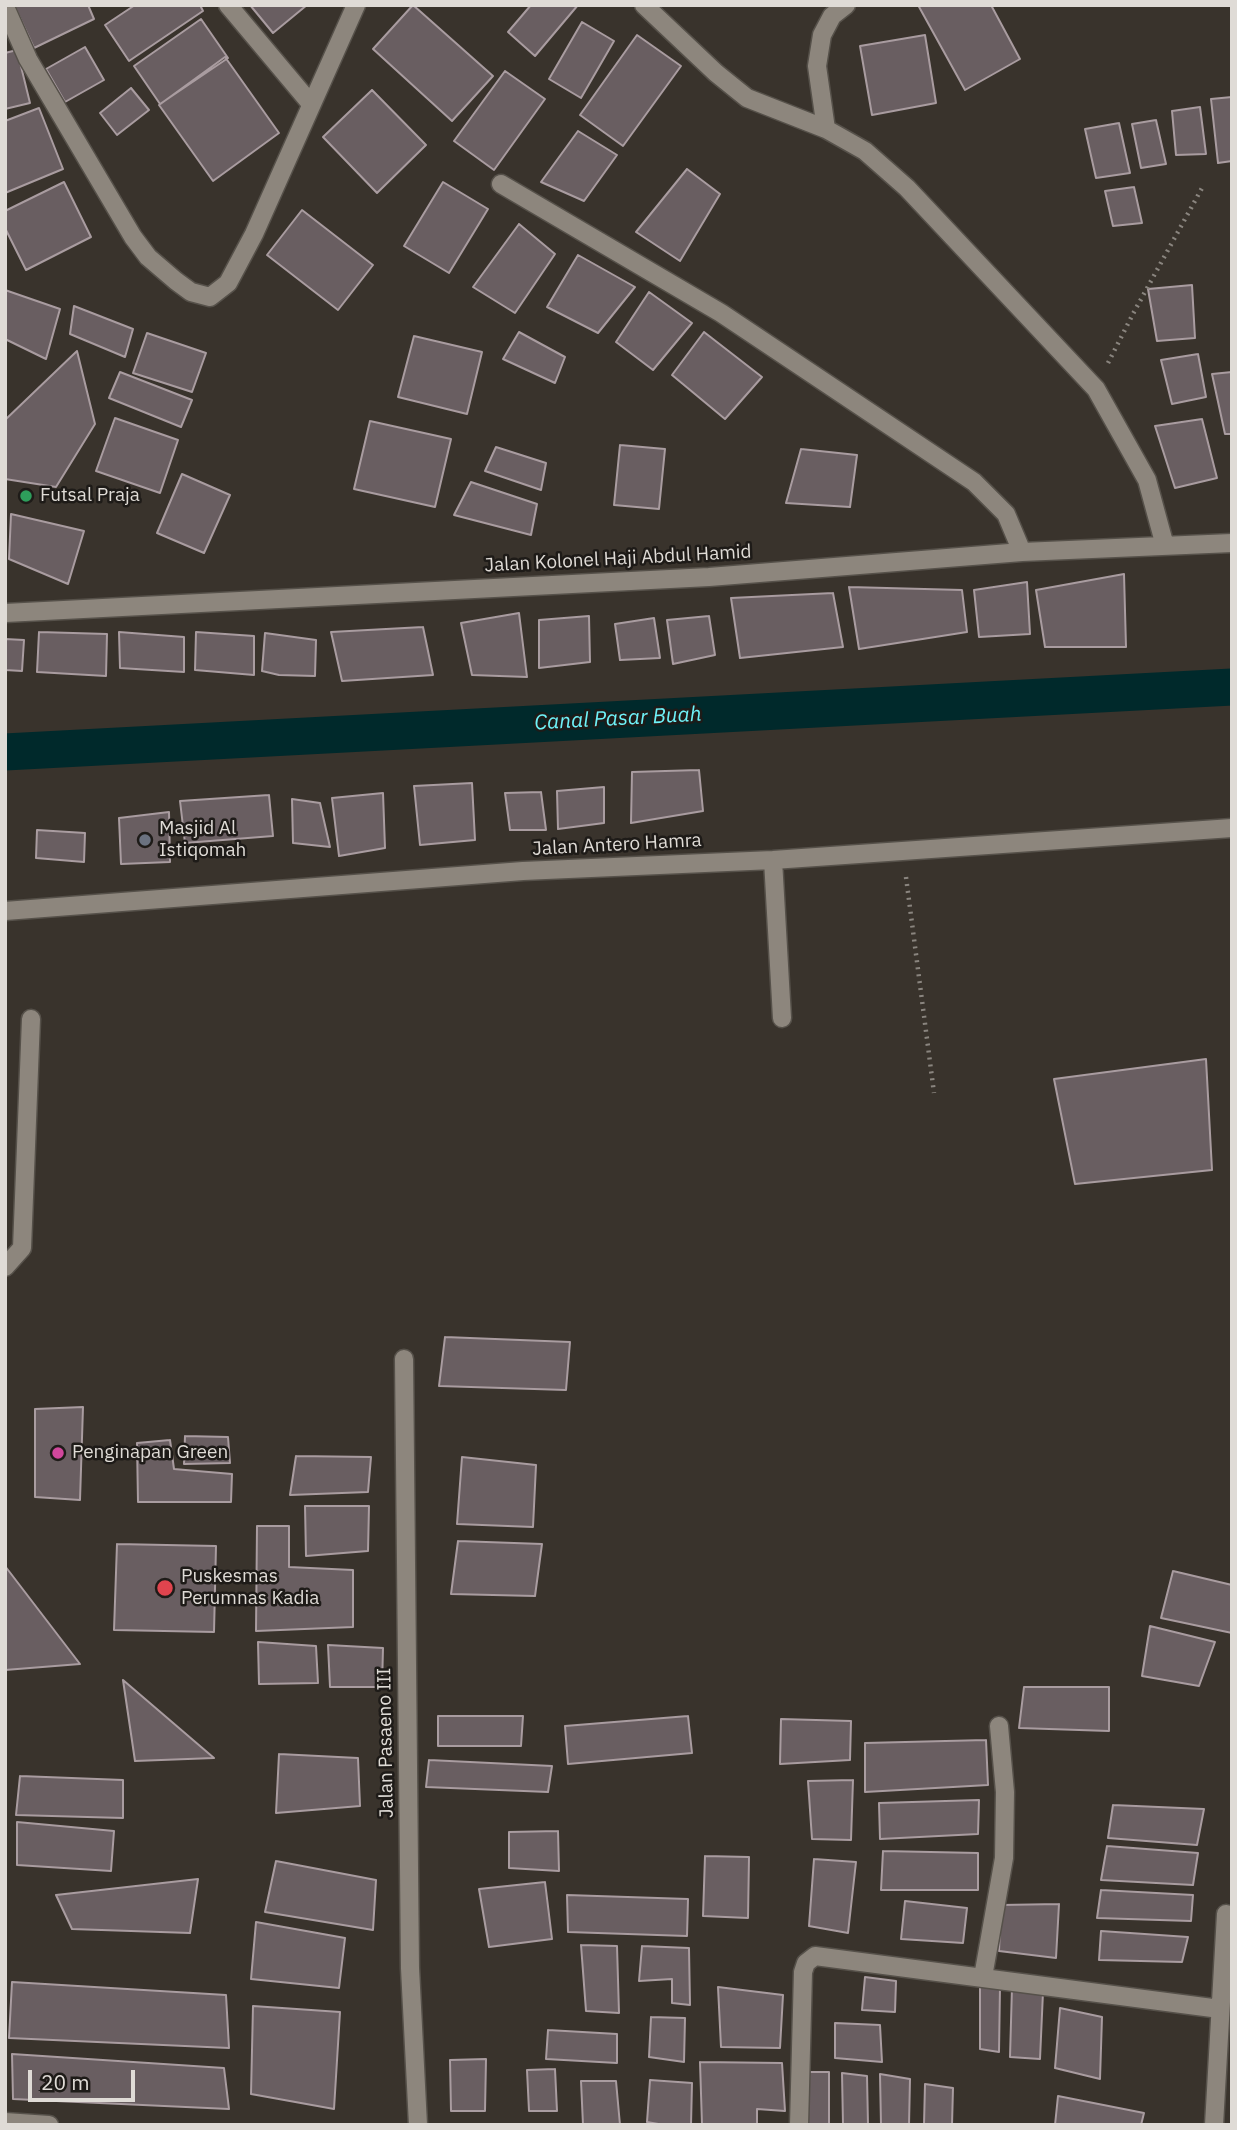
<!DOCTYPE html>
<html>
<head>
<meta charset="utf-8">
<style>
  body { margin:0 }
  #map { position:relative; width:1237px; height:2130px; overflow:hidden; background:#39332c; font-family:"IBM Plex Sans",sans-serif }
  canvas { display:block }
  .frame { position:absolute; inset:0; border:7px solid #dfdbd6; pointer-events:none }
  .scale { position:absolute; left:28px; top:2070px; width:107px; height:32px; box-sizing:border-box; border:4px solid #dfdbd6; border-top:0; padding-left:9px; font-size:21px; line-height:24px; white-space:nowrap; color:#dfdbd6; -webkit-text-stroke:5px #1e1b18; paint-order:stroke }
</style>
</head>
<body>
<div id="map">
<canvas width="1237" height="2130"></canvas>
<div class="frame"></div>
<div class="scale">20 m</div>
</div>
<script>
const ctx = document.querySelector('canvas').getContext('2d');
ctx.lineJoin = 'round';
const toPath = rows => new Path2D(rows.map(r => 'M' + r).join(''));
function trace(path, color, width, dash) { ctx.strokeStyle = color; ctx.lineWidth = width; ctx.lineCap = dash ? 'butt' : 'round'; ctx.setLineDash(dash || []); ctx.stroke(path); }
function paint(path, color) { ctx.fillStyle = color; ctx.fill(path, 'evenodd'); }
function label(font, color, halo, rows, align = 'center') {
  ctx.font = font + ' "IBM Plex Sans",sans-serif'; ctx.lineWidth = 5; ctx.setLineDash([]); ctx.textBaseline = 'middle'; ctx.strokeStyle = halo; ctx.fillStyle = color; for (const [text, x, y, turn = 0] of rows) {
    ctx.save(); ctx.translate(x, y); ctx.rotate((+turn || 0) * Math.PI / 180); ctx.textAlign = isNaN(turn) ? turn : align; if (halo) ctx.strokeText(text, 0, 0); ctx.fillText(text, 0, 0); ctx.restore();
  }
}
trace(toPath([
  [5,752,1232,687]
]), '#00292b', 37);
const building = toPath([
  [14,5,88,5,94,19,34,48,14,5],
  [135,5,200,5,203,11,129,61,105,25,135,5],
  [250,5,307,5,273,33,250,5],
  [413,5,493,76,452,121,373,49,413,5],
  [531,5,578,5,535,56,508,32,531,5],
  [918,5,991,5,1020,59,965,90,918,5],
  [201,19,228,58,160,104,134,66,201,19],
  [582,22,614,41,581,98,549,79,582,22],
  [637,35,681,66,623,146,580,115,637,35],
  [925,35,936,103,872,115,860,46,925,35],
  [85,47,104,80,65,102,46,69,85,47],
  [17,50,30,103,5,109,5,53,17,50],
  [225,57,279,133,213,181,159,105,225,57],
  [505,71,545,99,494,170,454,141,505,71],
  [131,88,149,110,117,135,100,113,131,88],
  [372,90,426,145,377,193,323,137,372,90],
  [1232,97,1232,161,1218,163,1211,99,1232,97],
  [1200,107,1206,154,1176,155,1172,111,1200,107],
  [39,108,63,169,5,193,5,121,39,108],
  [1156,120,1166,164,1141,168,1132,124,1156,120],
  [1119,123,1130,173,1096,178,1085,129,1119,123],
  [578,131,617,155,584,201,541,182,578,131],
  [687,169,720,194,680,261,636,232,687,169],
  [64,182,91,237,26,270,5,228,5,211,64,182],
  [443,182,488,209,449,273,404,246,443,182],
  [1134,187,1142,223,1113,226,1105,191,1134,187],
  [302,210,373,265,338,310,267,255,302,210],
  [519,224,555,254,515,313,473,287,519,224],
  [578,255,635,287,598,333,547,307,578,255],
  [1192,285,1195,338,1157,341,1148,289,1192,285],
  [5,290,60,309,46,359,5,339,5,290],
  [649,292,692,323,653,370,616,342,649,292],
  [74,306,133,329,125,357,70,334,74,306],
  [519,332,565,357,555,383,503,359,519,332],
  [704,332,762,377,725,419,672,375,704,332],
  [147,333,206,353,192,392,133,373,147,333],
  [414,336,482,352,467,414,398,397,414,336],
  [77,351,95,424,56,487,5,479,5,420,77,351],
  [1198,354,1206,397,1172,404,1161,360,1198,354],
  [120,372,192,400,181,427,109,398,120,372],
  [1232,372,1232,434,1225,434,1212,374,1232,372],
  [115,418,178,440,160,493,96,471,115,418],
  [1202,419,1217,478,1175,488,1155,426,1202,419],
  [370,421,451,439,435,507,354,489,370,421],
  [620,445,665,449,659,509,614,505,620,445],
  [496,447,546,463,541,490,485,471,496,447],
  [801,449,857,455,850,507,786,503,801,449],
  [182,474,230,495,204,553,157,533,182,474],
  [471,482,537,504,531,535,454,515,471,482],
  [11,514,84,531,68,584,9,559,11,514],
  [1124,574,1126,647,1045,647,1036,590,1124,574],
  [1027,582,1030,634,979,637,974,590,1027,582],
  [849,587,962,590,967,632,859,649,849,587],
  [833,593,843,647,740,658,731,598,833,593],
  [519,613,527,677,472,675,461,623,519,613],
  [589,616,590,662,539,668,539,620,589,616],
  [709,616,715,655,673,664,667,620,709,616],
  [654,618,660,658,620,660,615,624,654,618],
  [423,627,433,675,342,681,331,632,423,627],
  [39,632,107,634,106,676,37,672,39,632],
  [119,632,184,637,184,672,120,668,119,632],
  [196,632,254,636,254,675,195,670,196,632],
  [265,633,316,640,315,676,279,675,262,671,265,633],
  [5,639,24,640,22,671,5,670,5,639],
  [699,770,703,811,631,823,632,772,699,770],
  [472,783,475,840,420,845,414,786,472,783],
  [604,787,604,823,558,829,557,791,604,787],
  [541,792,546,830,510,830,505,793,541,792],
  [383,793,385,848,339,856,332,798,383,793],
  [269,795,273,836,185,843,180,801,269,795],
  [292,799,320,803,330,847,293,843,292,799],
  [169,812,170,862,121,864,119,818,169,812],
  [37,830,85,833,84,862,36,858,37,830],
  [1206,1059,1212,1170,1075,1184,1054,1079,1206,1059],
  [445,1337,570,1342,566,1390,439,1386,445,1337],
  [83,1407,80,1500,35,1497,35,1409,83,1407],
  [185,1436,228,1437,230,1463,184,1464,185,1436],
  [170,1440,174,1469,232,1474,231,1502,138,1502,137,1443,170,1440],
  [296,1456,371,1457,368,1492,290,1495,296,1456],
  [462,1457,536,1465,533,1527,457,1524,462,1457],
  [305,1506,369,1506,368,1551,306,1556,305,1506],
  [257,1526,289,1526,289,1567,353,1570,353,1627,256,1631,257,1526],
  [458,1541,542,1544,535,1596,451,1594,458,1541],
  [117,1544,216,1546,214,1632,114,1630,117,1544],
  [5,1566,80,1664,5,1670,5,1566],
  [1173,1571,1232,1585,1232,1633,1161,1618,1173,1571],
  [1150,1626,1215,1642,1199,1686,1142,1676,1150,1626],
  [258,1642,316,1646,318,1683,259,1684,258,1642],
  [328,1645,383,1648,382,1687,330,1687,328,1645],
  [123,1680,214,1758,135,1761,123,1680],
  [1024,1687,1109,1687,1109,1731,1019,1728,1024,1687],
  [438,1716,523,1716,521,1746,438,1746,438,1716],
  [688,1716,692,1753,568,1764,565,1726,688,1716],
  [781,1719,851,1721,850,1760,780,1764,781,1719],
  [986,1740,988,1785,865,1792,865,1743,986,1740],
  [279,1754,358,1758,360,1806,276,1813,279,1754],
  [429,1760,552,1766,548,1792,426,1787,429,1760],
  [20,1776,123,1780,123,1818,16,1815,20,1776],
  [853,1780,851,1840,812,1839,808,1781,853,1780],
  [979,1800,978,1834,880,1839,879,1803,979,1800],
  [1113,1805,1204,1809,1197,1845,1108,1838,1113,1805],
  [17,1822,114,1831,111,1871,17,1865,17,1822],
  [558,1831,559,1871,509,1868,509,1832,558,1831],
  [1107,1846,1198,1853,1193,1885,1101,1880,1107,1846],
  [883,1851,978,1853,978,1890,881,1890,883,1851],
  [705,1856,749,1857,748,1918,703,1916,705,1856],
  [814,1859,856,1862,848,1933,809,1926,814,1859],
  [276,1861,376,1880,373,1930,265,1912,276,1861],
  [198,1879,190,1933,72,1929,56,1895,198,1879],
  [545,1882,552,1939,489,1947,479,1889,545,1882],
  [1101,1890,1193,1895,1191,1921,1097,1918,1101,1890],
  [567,1895,688,1899,687,1936,568,1932,567,1895],
  [905,1901,967,1908,963,1943,901,1939,905,1901],
  [1059,1904,1056,1958,999,1951,1001,1905,1059,1904],
  [256,1922,345,1938,339,1988,251,1979,256,1922],
  [1101,1931,1188,1937,1182,1962,1099,1960,1101,1931],
  [581,1945,617,1946,619,2013,586,2011,581,1945],
  [642,1946,689,1948,690,2005,672,2003,672,1979,639,1981,642,1946],
  [865,1977,896,1981,895,2012,862,2010,865,1977],
  [12,1982,226,1995,229,2048,9,2038,12,1982],
  [980,1986,1000,1987,999,2052,980,2049,980,1986],
  [718,1987,783,1995,780,2048,721,2047,718,1987],
  [1012,1987,1043,1992,1040,2059,1010,2057,1012,1987],
  [253,2006,340,2012,334,2109,251,2094,253,2006],
  [1060,2008,1102,2017,1100,2079,1055,2068,1060,2008],
  [651,2017,685,2018,684,2062,649,2057,651,2017],
  [835,2023,880,2025,882,2062,835,2058,835,2023],
  [548,2030,617,2034,617,2063,546,2059,548,2030],
  [12,2054,224,2068,229,2109,13,2099,12,2054],
  [486,2059,485,2111,451,2111,450,2060,486,2059],
  [700,2062,782,2063,785,2111,757,2109,757,2125,702,2125,700,2062],
  [555,2069,557,2111,529,2111,527,2070,555,2069],
  [807,2072,829,2072,829,2125,808,2125,807,2072],
  [842,2073,867,2076,868,2125,843,2125,842,2073],
  [880,2074,910,2079,909,2125,881,2125,880,2074],
  [650,2080,692,2083,691,2125,664,2125,647,2122,650,2080],
  [581,2081,616,2081,620,2125,583,2125,581,2081],
  [925,2084,953,2088,952,2125,924,2125,925,2084],
  [1058,2096,1144,2113,1141,2125,1055,2125,1058,2096]
]);
paint(building, '#695e61');
trace(building, '#a99ca0', 2);
const minor = toPath([
  [228,5,311,104],
  [644,5,716,73,747,98,826,129,865,151,907,188,1096,389,1147,480,1165,546],
  [5,7,28,59,133,237,148,257,176,281,191,292,210,297,228,283,254,234,356,5],
  [826,129,817,66,822,35,832,16,846,5],
  [501,184,721,313,974,482,1006,514,1022,552],
  [5,613,709,577,1022,552,1232,543],
  [773,860,782,1018],
  [5,911,523,871,773,860,1232,828],
  [5,1267,22,1248,31,1019],
  [404,1359,410,1968,418,2125],
  [983,1977,1004,1858,1005,1792,999,1726],
  [5,2122,49,2125],
  [799,2125,803,1972,806,1963,815,1956,1220,2009],
  [1214,2125,1226,1914]
]);
trace(minor, '#56514a', 21);
trace(toPath([
  [1108,363,1134,312,1202,188],
  [906,877,934,1093]
]), '#8a857f', 4.5, [2, 5]);
trace(minor, '#8d867d', 18);
for (const [x, y, r, color] of [
  [26,496,7,"#2e9e5b"],
  [145,840,7,"#6b7280"],
  [58,1453,7,"#d1479c"],
  [165,1588,9,"#e0444e"]
]) { const dot = new Path2D(); dot.arc(x, y, r, 0, 2 * Math.PI); ctx.fillStyle = color; ctx.fill(dot); trace(dot, '#1e1b18', 2.5); }
label('19px', '#dfdbd6', '#1e1b18', [
  ["Futsal Praja",40,496],
  ["Masjid Al",159,829],
  ["Istiqomah",159,851],
  ["Penginapan Green",72,1453],
  ["Puskesmas",181,1577],
  ["Perumnas Kadia",181,1599]
], 'left');
label('19px', '#dfdbd6', '#1e1b18', [
  ["Jalan Kolonel Haji Abdul Hamid",618,559,-3],
  ["Jalan Antero Hamra",617,845,-3],
  ["Jalan Pasaeno III",386,1743,-91]
]);
label('italic 21px', '#6ef2f8', '#1e1b18', [
  ["Canal Pasar Buah",618,719,-3]
]);
</script>
</body>
</html>
